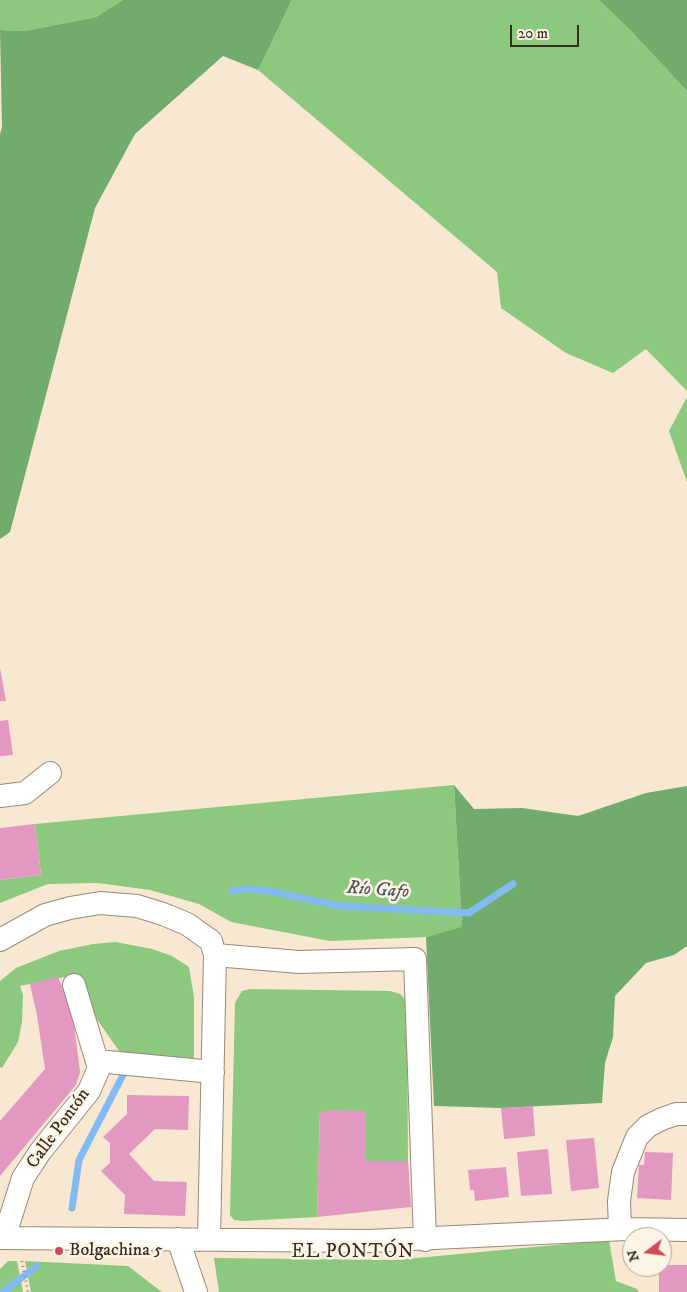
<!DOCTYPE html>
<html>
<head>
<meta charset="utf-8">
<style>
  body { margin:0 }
  #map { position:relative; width:687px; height:1292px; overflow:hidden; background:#f8e8d1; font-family:"IM FELL DW Pica",serif }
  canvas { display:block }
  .north { position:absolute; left:622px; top:1227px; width:50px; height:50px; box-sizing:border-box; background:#fcf5e5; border:1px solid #afa495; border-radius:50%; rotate:255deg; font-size:14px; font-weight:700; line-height:20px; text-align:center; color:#3b2a1e }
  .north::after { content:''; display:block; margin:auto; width:18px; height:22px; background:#d1495b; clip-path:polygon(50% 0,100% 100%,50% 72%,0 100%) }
  .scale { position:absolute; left:510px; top:25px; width:69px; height:22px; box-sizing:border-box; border:2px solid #3b2a1e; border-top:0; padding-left:6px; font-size:15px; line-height:18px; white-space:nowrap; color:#3b2a1e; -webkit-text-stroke:4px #fcf5e5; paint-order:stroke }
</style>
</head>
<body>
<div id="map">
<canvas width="687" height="1292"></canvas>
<div class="north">N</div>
<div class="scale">20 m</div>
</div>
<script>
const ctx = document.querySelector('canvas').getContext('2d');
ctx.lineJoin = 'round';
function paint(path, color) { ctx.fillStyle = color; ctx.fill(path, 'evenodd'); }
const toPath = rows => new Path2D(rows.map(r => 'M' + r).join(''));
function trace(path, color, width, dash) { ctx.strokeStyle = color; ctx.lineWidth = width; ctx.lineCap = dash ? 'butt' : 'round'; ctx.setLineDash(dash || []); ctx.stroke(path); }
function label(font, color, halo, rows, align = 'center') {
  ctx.font = font + ' "IM FELL DW Pica",serif'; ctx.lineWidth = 5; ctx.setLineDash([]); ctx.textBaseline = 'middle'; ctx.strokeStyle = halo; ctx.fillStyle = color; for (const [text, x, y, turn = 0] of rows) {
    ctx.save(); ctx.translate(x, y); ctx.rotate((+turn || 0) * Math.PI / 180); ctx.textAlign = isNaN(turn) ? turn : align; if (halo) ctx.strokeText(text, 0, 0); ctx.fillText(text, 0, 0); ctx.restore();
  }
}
paint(toPath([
  [0,0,123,0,96,17,25,31,0,30],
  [292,0,599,0,631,31,687,91,687,391,646,349,613,373,566,353,501,308,497,272,258,70],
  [687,397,687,482,669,431],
  [454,785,462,928,426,937,330,941,231,922,199,904,150,890,98,883,48,884,0,903,0,880,41,875,35,824],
  [116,942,152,949,172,956,189,967,194,997,194,1063,129,1055,119,1051,89,1008,74,975,20,986,23,995,22,1022,18,1042,2,1068,0,1067,0,981,16,968,59,951,93,944],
  [250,989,390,991,400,994,405,999,407,1008,408,1161,365,1161,365,1111,320,1112,317,1217,243,1221,234,1220,230,1215,235,1003,242,991],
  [609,1240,616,1281,637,1289,639,1292,219,1292,214,1258,395,1260],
  [8,1261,17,1261,23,1292,0,1292,0,1269],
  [25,1261,128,1266,162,1292,31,1292]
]), '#8cc87d');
paint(toPath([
  [123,0,292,0,258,70,223,56,135,134,95,208,10,532,0,539,0,134,2,127,0,30,25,31,96,17],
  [599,0,687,0,687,91,631,31],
  [454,785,474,809,522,808,578,816,646,793,687,786,687,946,674,955,646,963,615,996,613,1037,605,1063,602,1103,501,1108,434,1106,426,937,462,927]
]), '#71ac6c');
trace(toPath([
  [232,891,246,889,269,891,339,906,469,913,513,884],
  [72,1208,79,1160,123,1075],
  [3,1292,37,1266]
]), '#81bbf2', 7);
paint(toPath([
  [0,668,6,701,0,701],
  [8,720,13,755,0,756,0,721],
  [35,824,41,875,0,880,0,828],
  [58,977,72,1009,80,1072,76,1085,0,1176,0,1121,45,1069,37,1015,30,984],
  [127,1095,189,1096,188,1130,155,1129,129,1154,154,1181,187,1182,185,1216,124,1214,125,1195,101,1171,110,1163,110,1143,103,1137,127,1114],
  [533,1106,535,1136,504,1139,501,1108],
  [328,1110,366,1111,365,1161,408,1161,411,1207,317,1217,320,1112,328,1112],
  [594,1138,599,1188,571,1191,566,1140],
  [548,1149,552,1194,521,1196,517,1152],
  [645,1152,673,1153,671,1200,637,1198,639,1165,644,1165],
  [506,1167,509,1197,475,1201,474,1190,470,1190,468,1170],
  [662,1265,687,1265,687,1292,659,1292,659,1267]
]), '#e298c1');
const street = toPath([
  [0,796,25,793,50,773],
  [0,940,45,915,70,908,100,903,137,906,163,914,187,924,211,941,215,955,209,1239],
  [215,955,299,962,415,959,425,1240],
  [97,1061,213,1072],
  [620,1229,619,1201,623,1172,637,1137,648,1126,662,1119,676,1114,687,1114],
  [0,1238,369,1241,626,1229,687,1230],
  [4,1238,23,1178,40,1152,89,1091,99,1068,74,985],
  [178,1239,196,1292]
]);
trace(street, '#9a8978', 24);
trace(toPath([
  [22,1261,28,1292]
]), '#9a8978', 3, [1, 4]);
trace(street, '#fff', 22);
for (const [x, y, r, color] of [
  [59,1251,5,"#d1495b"]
]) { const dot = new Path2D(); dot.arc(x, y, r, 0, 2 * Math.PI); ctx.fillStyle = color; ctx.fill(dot); trace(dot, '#fcf5e5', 2); }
label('18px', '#3b2a1e', '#fcf5e5', [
  ["Calle Pontón",59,1129,-54]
]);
label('18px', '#3b2a1e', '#fcf5e5', [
  ["Bolgachina 5",69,1251]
], 'left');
label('italic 19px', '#50565e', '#fcf5e5', [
  ["Río Gafo",378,891,4]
]);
ctx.letterSpacing = '1px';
label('19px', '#3b2a1e', '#fcf5e5', [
  ["EL PONTÓN",353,1253]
]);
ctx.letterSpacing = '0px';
</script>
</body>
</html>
